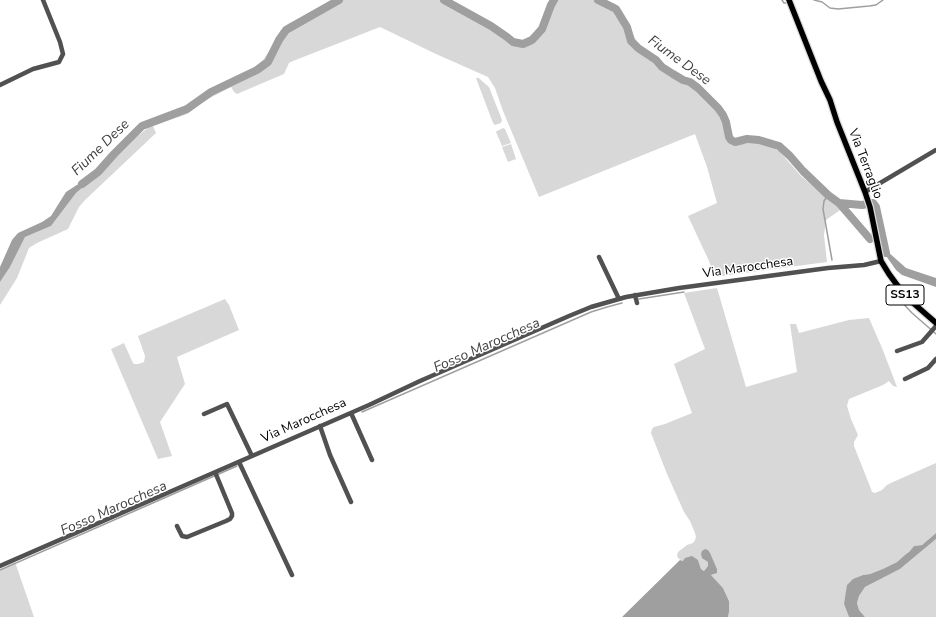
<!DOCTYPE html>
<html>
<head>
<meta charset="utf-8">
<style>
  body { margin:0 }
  canvas { display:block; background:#fff }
</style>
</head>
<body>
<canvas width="936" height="617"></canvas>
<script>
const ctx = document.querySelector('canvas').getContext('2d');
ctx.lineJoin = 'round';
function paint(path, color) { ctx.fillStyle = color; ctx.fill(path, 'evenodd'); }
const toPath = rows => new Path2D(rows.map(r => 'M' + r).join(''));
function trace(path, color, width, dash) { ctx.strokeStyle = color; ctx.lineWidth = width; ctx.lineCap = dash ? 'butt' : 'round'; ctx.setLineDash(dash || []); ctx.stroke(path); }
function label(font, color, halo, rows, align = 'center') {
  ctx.font = font + ' "Nunito Sans",sans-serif'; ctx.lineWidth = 3; ctx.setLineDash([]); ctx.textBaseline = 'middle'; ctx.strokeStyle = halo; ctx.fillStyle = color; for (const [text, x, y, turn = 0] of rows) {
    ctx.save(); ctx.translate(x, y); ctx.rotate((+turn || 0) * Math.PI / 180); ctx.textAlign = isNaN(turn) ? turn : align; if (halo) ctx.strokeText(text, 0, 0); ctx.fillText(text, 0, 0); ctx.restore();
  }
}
paint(toPath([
  [333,0,449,0,495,26,516,40,521,41,528,39,533,36,539,27,552,0,605,0,615,4,625,18,636,40,646,51,675,73,687,80,715,109,722,118,726,138,728,142,731,144,734,144,758,143,767,145,774,148,780,152,801,176,827,198,839,206,859,227,868,240,864,238,857,228,840,210,826,220,824,235,827,262,714,277,709,261,688,216,717,203,707,167,695,134,539,197,503,111,495,88,488,77,436,54,380,27,293,61,289,63,284,74,237,94,234,92,231,87,204,101,217,91,226,81,241,75,251,70,263,60,272,47,276,37,282,29,288,24],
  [476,78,479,78,482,81,489,87,502,120,501,123,495,125,493,123],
  [199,105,187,114,153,126,156,133,85,200,79,207,68,229,37,243,29,248,17,278,0,305,0,282,10,267,25,237,51,226,76,193,107,166,115,156,129,142,148,128,152,124,184,114],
  [503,128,505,129,511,143,502,146,496,132,497,131],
  [511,144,516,159,508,162,502,147],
  [717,288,746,387,797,372,790,324,796,324,799,333,849,320,869,318,882,348,884,353,897,387,893,386,889,381,883,385,849,399,848,402,847,406,851,419,858,435,854,442,854,446,871,489,872,492,875,493,882,490,887,485,893,482,936,463,936,533,922,545,914,546,909,552,906,554,897,562,884,569,870,574,863,575,854,579,851,582,844,604,849,617,728,617,729,612,729,601,723,588,711,575,714,574,717,569,708,550,708,566,704,571,701,569,698,560,683,561,679,559,677,556,678,552,687,545,693,543,695,540,696,537,695,533,690,521,684,512,667,474,651,433,652,429,654,427,665,424,692,413,674,364,705,349,684,293],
  [225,299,229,305,239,330,177,357,185,384,160,422,172,456,158,459,111,349,124,343,132,361,134,364,138,364,144,362,145,356,138,336],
  [936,539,936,617,865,617,859,610,857,603,859,596,865,587,900,569],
  [15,562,34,617,0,617,0,569]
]), '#d8d8d8');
paint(toPath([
  [97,175,76,193,51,226,25,237,10,267,0,282,0,267,12,240,18,233,42,222,51,216,66,192,83,181],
  [881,242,887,251,906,268,936,278,936,287,902,275,896,270,884,253],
  [936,533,936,539,900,569,865,587,859,596,857,603,859,610,865,617,849,617,844,604,847,585,853,579,863,575,870,574,883,569,897,562,906,554,909,552,914,546,922,545],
  [705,549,708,550,710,553,717,569,717,573,711,575,723,588,729,601,729,612,728,617,622,617,680,560,683,561,685,558,692,556,698,560,701,569,704,571,708,566,708,562,702,558,701,554,702,551]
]), '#9f9f9f');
trace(toPath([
  [782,0,784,3,788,3],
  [814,0,822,2,830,8,838,9,869,6,876,5,883,0],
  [828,195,824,201,823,209,832,260],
  [897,297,912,313,936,334],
  [639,299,684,292],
  [362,412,591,312,607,307,622,303],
  [0,570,237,466]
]), '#9f9f9f', 1.5);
trace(toPath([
  [444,0,491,26,507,37,513,42,523,44,532,40,542,29,551,5,554,0],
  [598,0,616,9,627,27,631,41,638,48,656,60,662,67,673,74,683,80,690,82,698,88,718,108,723,115,726,122,729,137,731,140,735,142,747,139,759,140,779,146,790,156,803,171,828,195,839,203,870,239],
  [82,184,98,172,114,154,142,126,187,109,211,92,257,70,268,62,279,40,286,30,339,0],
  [839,203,862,205,873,203,876,207,886,253]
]), '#9f9f9f', 8);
const major = toPath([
  [789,0,821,81,830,100,837,122,865,192,870,207,881,261,889,274,900,289,912,302,936,323]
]);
trace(major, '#dbdbdb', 8);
trace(toPath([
  [0,85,33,69,59,62,63,54,60,42,43,0],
  [865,192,936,150],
  [599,257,619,299],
  [635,295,637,303],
  [897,351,922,342,936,326],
  [905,379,928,368,936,359],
  [351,413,372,460],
  [204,414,227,404,252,456],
  [320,426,330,455,351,502],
  [239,462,292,575],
  [177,526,182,536,187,537,226,521,230,519,232,516,232,513,215,472],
  [0,566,369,405,420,381,569,316,591,307,626,297,679,288,828,268,864,265,881,261]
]), '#515151', 4.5);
trace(major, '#000', 5.5);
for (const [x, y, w] of [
  [905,295,38]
]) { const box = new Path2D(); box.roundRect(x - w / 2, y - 10, w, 20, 3); ctx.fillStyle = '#fff'; ctx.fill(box); trace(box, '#000', 1); }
label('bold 12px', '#000', null, [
  ["SS13",905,295]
]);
label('13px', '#000', '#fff', [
  ["Via Terraglio",865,164,69],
  ["Via Marocchesa",748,268,-8],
  ["Via Marocchesa",304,421,-24]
]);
label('italic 14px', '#404040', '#fff', [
  ["Fiume Dese",679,61,36],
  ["Fiume Dese",101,148,-44],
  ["Fosso Marocchesa",487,346,-24],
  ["Fosso Marocchesa",114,509,-24]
]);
</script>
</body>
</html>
